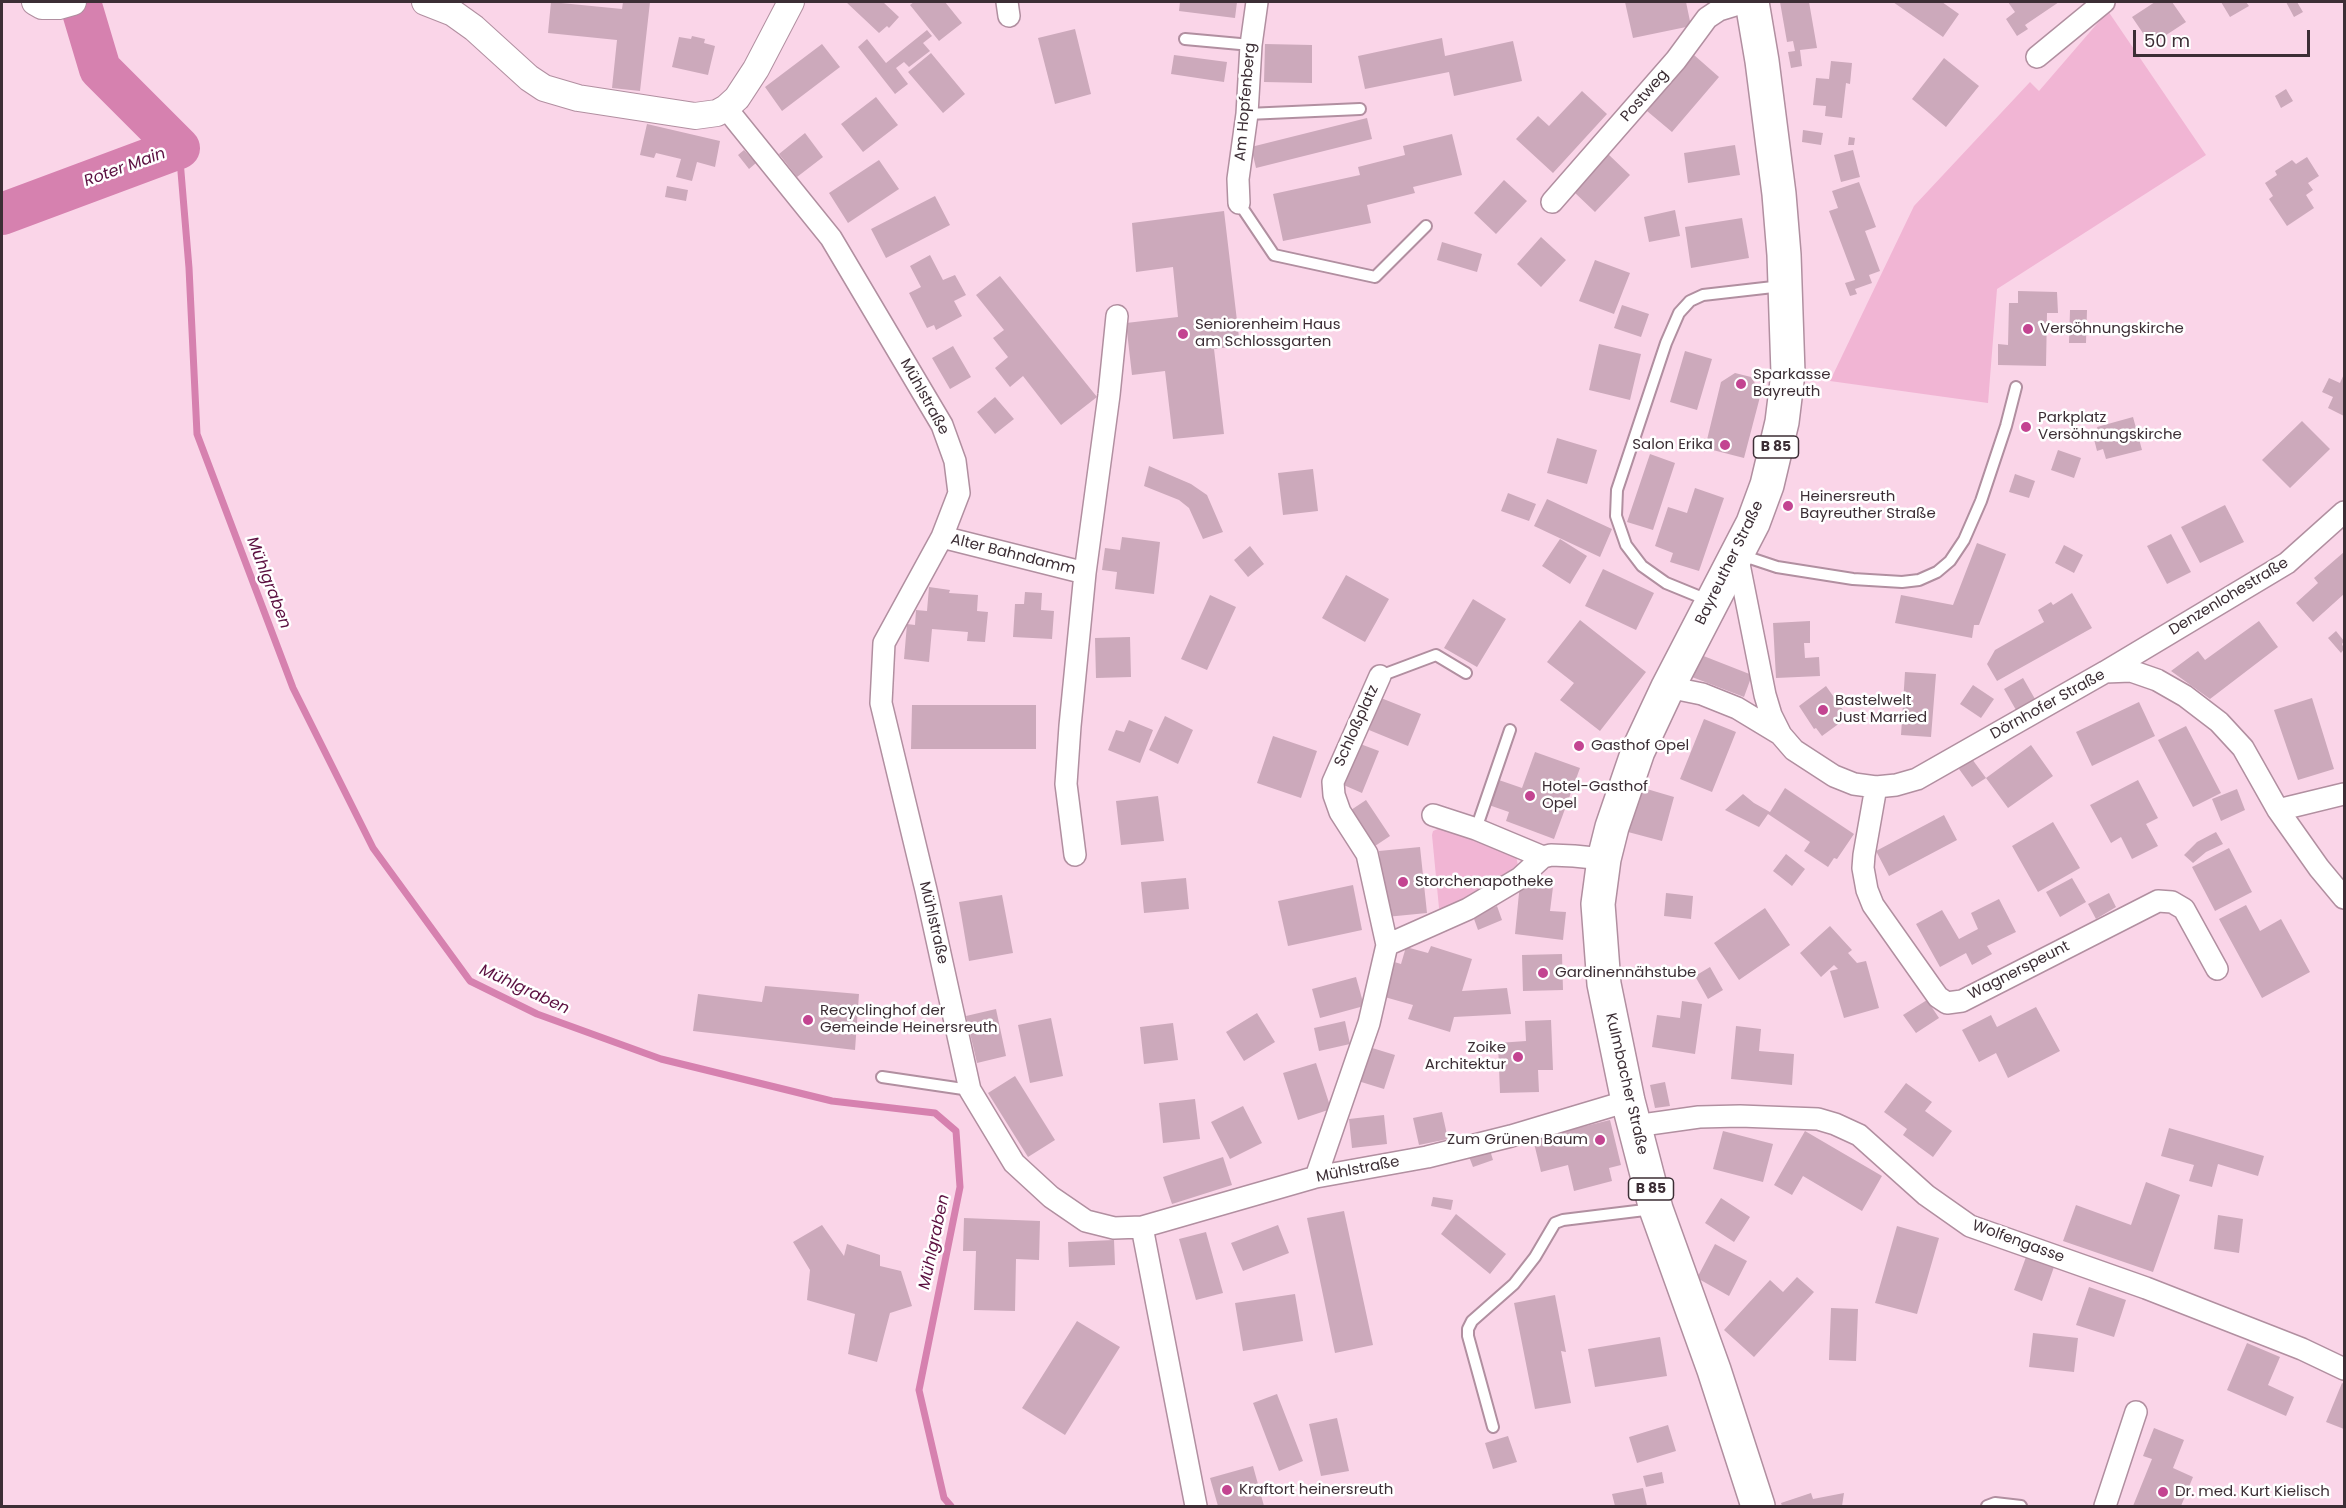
<!DOCTYPE html>
<html>
<head>
<meta charset="utf-8">
<style>
  body { margin:0 }
  #map { position:relative; width:2346px; height:1508px; overflow:hidden; background:#fad5e8; font-family:Poppins,sans-serif }
  canvas { display:block }
  .frame { position:absolute; inset:0; border:3px solid #3c2e35; pointer-events:none }
  .scale { position:absolute; left:2133px; top:30px; width:177px; height:27px; box-sizing:border-box; border:3px solid #3c2e35; border-top:0; padding-left:8px; font-size:18px; line-height:21px; white-space:nowrap; color:#3c2e35; -webkit-text-stroke:4px #fff; paint-order:stroke }
</style>
</head>
<body>
<div id="map">
<canvas width="2346" height="1508"></canvas>
<div class="frame"></div>
<div class="scale">50 m</div>
</div>
<script>
const ctx = document.querySelector('canvas').getContext('2d');
ctx.lineJoin = 'round';
function paint(path, color) { ctx.fillStyle = color; ctx.fill(path, 'evenodd'); }
const toPath = rows => new Path2D(rows.map(r => 'M' + r).join(''));
function trace(path, color, width, dash) { ctx.strokeStyle = color; ctx.lineWidth = width; ctx.lineCap = dash ? 'butt' : 'round'; ctx.setLineDash(dash || []); ctx.stroke(path); }
function label(font, color, halo, rows, align = 'center') {
  ctx.font = font + ' Poppins,sans-serif'; ctx.lineWidth = 5; ctx.setLineDash([]); ctx.textBaseline = 'middle'; ctx.strokeStyle = halo; ctx.fillStyle = color; for (const [text, x, y, turn = 0] of rows) {
    ctx.save(); ctx.translate(x, y); ctx.rotate((+turn || 0) * Math.PI / 180); ctx.textAlign = isNaN(turn) ? turn : align; if (halo) ctx.strokeText(text, 0, 0); ctx.fillText(text, 0, 0); ctx.restore();
  }
}
paint(toPath([
  [2108,11,2206,155,1997,289,1988,403,1830,381,1914,206,2030,82,2039,91],
  [1440,828,1516,855,1518,866,1446,910,1442,911,1439,908,1432,835,1433,831]
]), '#f1b5d4');
trace(toPath([
  [179,148,189,268,197,434,293,688,373,848,470,981,537,1014,661,1059,832,1101,935,1113,956,1131,960,1187,919,1390,944,1498,951,1506]
]), '#d681af', 7);
trace(toPath([
  [2,214,179,148,100,69,80,2]
]), '#d681af', 42);
paint(toPath([
  [551,2,622,9,623,2,650,2,640,91,612,88,617,40,548,33],
  [846,2,883,2,899,17,889,28,887,26,879,33],
  [914,2,945,2,962,23,939,41,910,5],
  [1180,2,1237,2,1235,18,1179,11],
  [1625,2,1686,2,1691,26,1633,38],
  [1780,2,1809,2,1817,48,1800,50,1802,66,1791,68,1788,52,1795,51,1793,41,1787,42],
  [1893,2,1942,2,1959,14,1943,37],
  [2008,2,2059,2,2025,25,2028,29,2017,36,2006,19,2015,12],
  [2155,2,2172,2,2186,22,2151,45,2132,17],
  [2221,2,2246,2,2249,6,2230,17],
  [2286,2,2297,2,2303,12,2294,17],
  [1075,29,1091,94,1055,104,1038,38],
  [927,30,932,36,923,43,930,51,909,67,904,62,896,68,908,84,895,94,858,47,867,39,886,63],
  [692,36,705,39,704,43,715,46,708,75,672,67,679,37,691,39],
  [1442,38,1445,56,1513,41,1522,81,1454,96,1449,72,1365,89,1358,56],
  [822,44,840,67,782,111,765,87],
  [1265,44,1312,45,1312,83,1264,82],
  [931,53,965,94,943,113,908,72],
  [1174,55,1227,62,1224,82,1171,74],
  [1694,55,1719,77,1672,132,1647,111],
  [1944,58,1979,86,1946,127,1912,99],
  [1831,61,1852,63,1850,84,1846,83,1842,118,1825,116,1826,106,1813,105,1816,78,1829,79],
  [2286,89,2293,101,2281,108,2275,96],
  [1582,91,1607,114,1553,173,1516,139,1538,116,1549,126],
  [876,97,898,125,863,152,841,124],
  [1367,118,1372,139,1256,168,1251,147],
  [647,124,720,141,715,167,697,162,692,181,676,177,681,159,656,153,654,158,640,155],
  [1803,130,1823,133,1821,145,1802,142],
  [805,133,823,157,797,177,779,154],
  [1452,134,1462,175,1413,187,1415,193,1367,205,1371,223,1283,241,1273,194,1360,175,1358,167,1405,155,1403,146],
  [1849,137,1855,138,1854,145,1848,145],
  [1735,145,1740,175,1688,183,1684,153],
  [744,150,756,163,749,169,738,155],
  [1853,150,1860,177,1841,182,1834,155],
  [1608,154,1630,175,1595,212,1573,191],
  [2307,157,2319,176,2308,183,2313,190,2306,195,2314,208,2287,226,2269,199,2273,196,2265,183,2277,175,2275,171,2292,160,2296,164],
  [879,160,899,189,848,223,829,193],
  [1504,180,1527,201,1496,234,1474,213],
  [1859,182,1876,227,1865,231,1880,271,1869,275,1872,283,1855,289,1857,294,1850,296,1845,283,1855,280,1829,211,1838,208,1832,191],
  [667,186,688,190,686,201,665,197],
  [935,196,950,225,886,258,871,229],
  [1675,210,1680,236,1649,242,1644,217],
  [1224,211,1240,346,1214,349,1224,434,1173,439,1165,371,1132,375,1126,323,1178,317,1173,267,1136,272,1132,223],
  [1742,218,1749,258,1691,268,1685,227],
  [1541,237,1566,260,1541,287,1517,264],
  [1442,242,1482,254,1477,272,1437,260],
  [930,255,943,280,955,275,966,295,954,301,962,316,936,330,934,325,927,328,909,293,921,287,910,266],
  [1595,260,1630,273,1614,314,1579,301],
  [1000,276,1097,397,1061,425,1023,376,1010,387,995,368,1008,357,993,338,1004,330,976,295],
  [2018,291,2057,292,2058,313,2047,313,2046,366,1998,365,1998,344,2008,345,2009,303,2018,303],
  [1622,305,1649,314,1641,337,1614,328],
  [2070,310,2087,310,2086,343,2069,343],
  [1599,344,1641,354,1630,400,1589,390],
  [953,346,971,377,950,389,932,358],
  [1685,351,1712,359,1697,410,1670,402],
  [1735,373,1751,377,1761,393,1744,458,1705,448,1721,382],
  [2344,374,2344,416,2328,408,2333,397,2322,392,2329,378,2340,383],
  [995,397,1014,419,995,434,977,412],
  [2133,417,2142,450,2106,459,2103,449,2097,451,2094,439,2100,437,2097,427],
  [2302,421,2330,449,2290,488,2262,460],
  [1557,438,1597,450,1587,484,1547,473],
  [2058,450,2081,458,2074,478,2051,470],
  [1650,454,1675,463,1653,530,1627,522],
  [1149,466,1191,484,1207,495,1223,532,1203,539,1189,508,1179,500,1144,486],
  [1313,469,1318,511,1283,515,1278,473],
  [2015,474,2035,481,2029,498,2009,492],
  [1695,488,1724,498,1699,571,1670,562,1673,553,1655,546,1668,507,1687,513],
  [1508,493,1536,504,1529,521,1501,511],
  [1547,499,1612,529,1600,557,1534,526],
  [2225,505,2244,542,2200,563,2181,527],
  [2171,534,2191,572,2167,584,2147,546],
  [1122,537,1160,542,1154,594,1115,589,1117,572,1102,570,1105,548,1120,550],
  [1560,539,1587,556,1570,584,1542,566],
  [1977,543,2006,554,1979,625,1974,625,1972,638,1895,623,1901,595,1953,605],
  [2064,545,2083,555,2074,573,2055,563],
  [1250,546,1264,564,1248,577,1234,560],
  [2344,552,2344,594,2313,622,2296,603,2318,583,2314,578],
  [1603,569,1654,593,1636,630,1585,606],
  [1346,575,1389,599,1365,642,1322,618],
  [929,587,950,590,949,593,978,595,977,611,988,612,985,642,967,641,968,632,932,629,929,662,904,659,907,624,915,625,916,610,927,611],
  [1025,592,1042,593,1041,610,1054,611,1052,639,1013,637,1015,604,1024,604],
  [2072,593,2092,628,1997,681,1987,664,1995,650,2044,622,2038,610,2051,602,2053,605],
  [1210,595,1236,607,1207,670,1181,659],
  [1473,599,1506,619,1477,667,1444,648],
  [1580,620,1646,672,1600,731,1560,700,1574,683,1547,662],
  [1810,621,1810,643,1804,643,1805,658,1819,657,1820,676,1776,678,1773,623],
  [2259,621,2278,647,2210,699,2171,671,2198,651,2205,660],
  [2336,631,2344,641,2342,644,2344,649,2341,653,2328,638],
  [1130,637,1131,677,1096,678,1095,638],
  [1701,655,1752,675,1744,697,1692,677],
  [1905,672,1936,674,1931,737,1901,735],
  [2023,678,2035,699,2016,710,2004,689],
  [1973,685,1994,699,1981,718,1960,704],
  [1826,686,1848,717,1822,736,1816,728,1814,729,1799,706],
  [1381,698,1421,714,1408,746,1369,730],
  [2312,698,2334,769,2298,780,2274,710],
  [2139,702,2155,736,2092,766,2076,732],
  [912,705,1036,705,1036,749,911,749],
  [1165,716,1193,730,1178,764,1149,750],
  [1704,719,1736,732,1712,792,1680,779],
  [1129,720,1153,730,1140,763,1108,750,1116,730,1124,732],
  [2186,726,2221,793,2193,807,2158,740],
  [1273,736,1317,751,1301,798,1257,783],
  [1355,742,1379,751,1362,793,1339,783],
  [2031,745,2053,776,2008,808,1986,778,1972,787,1959,769,1972,759,1986,778],
  [1535,752,1580,768,1554,839,1506,821,1509,812,1486,804,1496,779,1522,788],
  [2138,780,2158,818,2146,824,2158,846,2132,859,2121,837,2111,843,2090,805],
  [1640,787,1674,797,1662,841,1628,832],
  [1785,788,1854,834,1837,859,1834,858,1828,867,1804,851,1810,842,1768,814,1759,827,1725,810,1743,794,1754,803,1770,812],
  [2237,789,2245,810,2221,821,2212,799],
  [1158,796,1164,841,1121,845,1116,801],
  [1366,800,1390,836,1372,848,1348,812],
  [1944,815,1957,840,1889,876,1876,851],
  [2053,822,2080,868,2038,892,2012,846],
  [2216,832,2223,844,2206,852,2193,863,2184,855,2197,842],
  [1420,847,1427,913,1386,917,1379,851],
  [2229,848,2252,892,2215,911,2192,867],
  [1786,854,1805,869,1792,886,1773,871],
  [1186,878,1189,909,1144,913,1141,882],
  [2072,878,2086,902,2060,917,2046,892],
  [1520,883,1553,887,1550,911,1566,912,1563,940,1515,934],
  [1353,885,1362,930,1288,946,1278,901],
  [1666,893,1693,896,1691,919,1664,916],
  [2109,893,2116,907,2096,919,2088,904],
  [1002,895,1013,953,969,961,959,902],
  [1999,899,2016,932,1987,946,1992,954,1972,965,1966,953,1940,967,1916,924,1942,910,1959,939,1978,929,1971,913],
  [2246,905,2260,931,2281,919,2310,972,2262,998,2219,919],
  [1497,906,1502,920,1478,930,1473,916],
  [1765,908,1790,945,1739,980,1714,943],
  [1830,926,1852,950,1848,953,1857,963,1866,961,1879,1008,1844,1018,1830,971,1838,969,1834,965,1821,977,1800,953],
  [1431,946,1472,959,1462,991,1507,988,1511,1014,1454,1017,1450,1032,1408,1019,1413,1005,1381,996,1391,961,1401,964,1406,947,1428,953],
  [1562,954,1563,990,1523,991,1522,955],
  [1710,967,1723,990,1708,999,1695,976],
  [1356,977,1364,1006,1320,1018,1312,989],
  [765,986,859,994,855,1050,693,1031,698,994,762,1002],
  [1927,1000,1939,1018,1916,1033,1903,1015],
  [1682,1001,1702,1004,1695,1054,1652,1047,1657,1015,1680,1018],
  [2036,1007,2060,1051,2008,1078,1996,1053,1979,1062,1962,1030,1991,1015,1997,1027],
  [996,1009,1006,1056,977,1063,966,1016],
  [1257,1013,1275,1042,1244,1061,1226,1032],
  [1051,1018,1063,1076,1030,1083,1018,1025],
  [1551,1020,1553,1070,1538,1070,1539,1092,1500,1093,1498,1043,1526,1041,1525,1021],
  [1345,1021,1350,1044,1319,1051,1314,1028],
  [1173,1023,1178,1060,1144,1064,1140,1027],
  [1736,1026,1761,1029,1759,1051,1794,1054,1792,1085,1731,1079],
  [1369,1047,1395,1055,1384,1089,1358,1081],
  [1316,1063,1331,1109,1298,1120,1283,1073],
  [1015,1076,1055,1140,1028,1157,988,1093],
  [1665,1082,1670,1106,1655,1108,1650,1085],
  [1906,1083,1932,1102,1925,1111,1952,1131,1933,1157,1903,1135,1907,1129,1884,1112],
  [1195,1099,1200,1139,1163,1143,1159,1103],
  [1243,1106,1262,1143,1230,1159,1211,1122],
  [1442,1112,1448,1139,1419,1145,1413,1118],
  [1384,1115,1387,1144,1352,1148,1349,1119],
  [1610,1120,1621,1165,1609,1168,1612,1181,1574,1191,1568,1165,1541,1172,1533,1139],
  [2169,1128,2264,1156,2258,1176,2218,1164,2212,1187,2189,1181,2194,1165,2161,1156],
  [1723,1131,1773,1144,1763,1182,1713,1169],
  [1805,1131,1882,1176,1862,1211,1803,1176,1792,1195,1774,1185],
  [1489,1147,1493,1160,1473,1167,1468,1154],
  [1223,1157,1232,1185,1172,1204,1163,1177],
  [2146,1182,2180,1195,2153,1272,2063,1241,2076,1205,2131,1225],
  [1433,1197,1453,1200,1451,1210,1431,1206],
  [1721,1198,1750,1217,1734,1242,1705,1223],
  [1344,1211,1373,1345,1335,1353,1307,1218],
  [1456,1214,1506,1254,1490,1274,1441,1234],
  [2218,1215,2243,1219,2239,1253,2214,1249],
  [964,1218,1040,1221,1039,1260,1016,1259,1015,1311,974,1310,976,1251,963,1251],
  [822,1225,844,1256,847,1244,880,1255,880,1266,901,1271,912,1306,890,1313,877,1362,848,1354,855,1314,807,1300,810,1270,793,1242],
  [1278,1225,1289,1253,1243,1271,1231,1243],
  [1897,1226,1939,1238,1917,1314,1875,1303],
  [1206,1232,1223,1293,1196,1300,1179,1239],
  [1114,1240,1115,1265,1069,1267,1068,1242],
  [1715,1244,1747,1261,1729,1296,1697,1278],
  [2026,1257,2054,1267,2042,1301,2014,1290],
  [1797,1277,1814,1292,1754,1357,1724,1330,1770,1280,1783,1292],
  [2089,1287,2126,1300,2114,1337,2076,1325],
  [1295,1294,1303,1341,1243,1351,1235,1303],
  [1555,1295,1566,1352,1561,1351,1571,1403,1535,1409,1514,1303],
  [1831,1308,1858,1309,1856,1361,1829,1360],
  [1077,1321,1120,1347,1065,1435,1022,1408],
  [2033,1333,2078,1338,2074,1372,2029,1367],
  [1660,1337,1667,1376,1595,1387,1588,1349],
  [2247,1343,2280,1357,2268,1385,2294,1397,2286,1416,2227,1390],
  [2342,1383,2344,1384,2344,1429,2326,1422],
  [1277,1394,1303,1461,1279,1471,1253,1403],
  [1337,1418,1349,1471,1321,1476,1309,1424],
  [1668,1425,1676,1451,1637,1463,1629,1437],
  [2154,1428,2184,1440,2173,1468,2193,1477,2181,1506,2133,1506,2152,1459,2143,1456],
  [1508,1436,1517,1462,1493,1469,1485,1443],
  [1253,1466,1264,1506,1218,1506,1210,1478],
  [1662,1472,1664,1483,1646,1487,1643,1476],
  [1643,1488,1647,1506,1615,1506,1612,1494],
  [1811,1493,1813,1499,1844,1493,1842,1506,1782,1506,1781,1503]
]), '#cca9bb');
const service = toPath([
  [1185,39,1251,45],
  [1247,114,1360,109],
  [1239,203,1274,255,1375,277,1426,226],
  [1741,555,1777,567,1853,579,1902,582,1919,580,1937,572,1950,561,1964,540,1981,501,2006,426,2016,387],
  [1710,601,1666,583,1642,566,1626,545,1616,516,1617,490,1666,343,1679,313,1690,301,1703,295,1782,286],
  [1380,676,1436,655,1466,673],
  [1476,829,1510,730],
  [882,1077,970,1090],
  [1493,1427,1468,1336,1468,1329,1472,1321,1514,1284,1535,1257,1555,1223,1563,1220,1653,1209],
  [1987,1506,1995,1503,2021,1506]
]);
const minor = toPath([
  [1007,2,1009,16],
  [2037,57,2104,2],
  [726,108,831,238,942,425,955,461,959,493,942,537,884,643,881,703,926,890,970,1090,1014,1163,1051,1197,1086,1221,1114,1228,1142,1227,1316,1177,1427,1157,1511,1136,1628,1101],
  [1552,202,1676,60,1707,18,1719,10,1745,2],
  [1239,203,1238,179,1247,114,1251,45,1257,2],
  [942,537,1085,573],
  [1737,554,1765,695,1771,715,1781,735,1794,750,1834,776,1854,784,1876,787,1896,785,1917,779,2105,672,2287,563,2344,512],
  [2105,672,2131,671,2157,680,2185,696,2219,722,2243,748,2278,810,2319,868,2344,898],
  [1668,687,1702,694,1737,708,1780,734],
  [1876,787,1864,855,1863,868,1867,890,1873,905,1938,997,1947,1003,1962,1001,2158,901,2172,902,2184,909,2217,969],
  [2278,810,2344,794],
  [1433,815,1476,829,1543,857],
  [1075,855,1066,784,1070,726,1085,573,1109,395,1117,316],
  [1387,945,1468,909,1520,878,1543,857,1551,855,1574,856,1604,859],
  [1635,1126,1699,1117,1740,1116,1818,1119,1835,1124,1859,1135,1926,1195,1970,1226,2146,1288,2302,1349,2344,1369],
  [1316,1177,1369,1023,1387,945,1367,854,1340,812,1334,795,1333,782,1380,676],
  [1142,1227,1196,1506],
  [2105,1506,2136,1412]
]);
const tertiary = toPath([
  [35,2,42,6,59,6,73,2],
  [425,2,453,13,474,28,529,78,544,88,578,98,695,116,717,113,726,108,737,98,756,69,791,2]
]);
const primary = toPath([
  [1752,2,1762,61,1779,194,1784,255,1788,373,1782,422,1767,485,1753,523,1668,687,1638,751,1612,827,1604,859,1598,904,1604,984,1628,1101,1656,1209,1714,1370,1758,1506]
]);
trace(service, '#b18fa0', 14);
trace(minor, '#b18fa0', 24);
trace(tertiary, '#b18fa0', 28);
trace(primary, '#b18fa0', 36);
trace(service, '#fff', 10);
trace(minor, '#fff', 21);
trace(tertiary, '#fff', 26);
trace(primary, '#fff', 33);
for (const [x, y, r, color] of [
  [2028,329,6,"#c34491"],
  [1183,334,6,"#c34491"],
  [1741,384,6,"#c34491"],
  [2026,427,6,"#c34491"],
  [1725,445,6,"#c34491"],
  [1788,506,6,"#c34491"],
  [1823,710,6,"#c34491"],
  [1579,746,6,"#c34491"],
  [1530,796,6,"#c34491"],
  [1403,882,6,"#c34491"],
  [1543,973,6,"#c34491"],
  [808,1020,6,"#c34491"],
  [1518,1057,6,"#c34491"],
  [1600,1140,6,"#c34491"],
  [1227,1490,6,"#c34491"],
  [2163,1492,6,"#c34491"]
]) { const dot = new Path2D(); dot.arc(x, y, r, 0, 2 * Math.PI); ctx.fillStyle = color; ctx.fill(dot); trace(dot, '#fff', 2); }
for (const [x, y, w] of [
  [1776,447,45],
  [1651,1189,45]
]) { const box = new Path2D(); box.roundRect(x - w / 2, y - 11, w, 22, 4.5); ctx.fillStyle = '#fff'; ctx.fill(box); trace(box, '#3c2e35', 1.5); }
label('bold 14px', '#3c2e35', null, [
  ["B 85",1776,447],
  ["B 85",1651,1189]
]);
label('15px', '#3c2e35', '#fff', [
  ["Postweg",1645,96,-49],
  ["Am Hopfenberg",1246,102,-85],
  ["Mühlstraße",924,397,61],
  ["Alter Bahndamm",1013,555,14],
  ["Bayreuther Straße",1730,563,-64],
  ["Denzenlohestraße",2229,597,-31],
  ["Dörnhofer Straße",2048,705,-29],
  ["Schloßplatz",1357,726,-66],
  ["Mühlstraße",933,923,77],
  ["Wagnerspeunt",2019,971,-27],
  ["Kulmbacher Straße",1626,1084,77],
  ["Mühlstraße",1358,1170,-11],
  ["Wolfengasse",2018,1242,20]
]);
label('15px', '#3c2e35', '#fff', [
  ["Seniorenheim Haus",1195,325],
  ["am Schlossgarten",1195,342],
  ["Versöhnungskirche",2040,329],
  ["Sparkasse",1753,375],
  ["Bayreuth",1753,392],
  ["Parkplatz",2038,418],
  ["Versöhnungskirche",2038,435],
  ["Salon Erika",1713,445,"right"],
  ["Heinersreuth",1800,497],
  ["Bayreuther Straße",1800,514],
  ["Bastelwelt",1835,701],
  ["Just Married",1835,718],
  ["Gasthof Opel",1591,746],
  ["Hotel-Gasthof",1542,787],
  ["Opel",1542,804],
  ["Storchenapotheke",1415,882],
  ["Gardinennähstube",1555,973],
  ["Recyclinghof der",820,1011],
  ["Gemeinde Heinersreuth",820,1028],
  ["Zoike",1506,1048,"right"],
  ["Architektur",1506,1065,"right"],
  ["Zum Grünen Baum",1588,1140,"right"],
  ["Kraftort heinersreuth",1239,1490],
  ["Dr. med. Kurt Kielisch",2175,1492]
], 'left');
label('italic 16px', '#5b0f40', '#fff', [
  ["Roter Main",125,168,-20],
  ["Mühlgraben",268,583,69],
  ["Mühlgraben",524,990,25],
  ["Mühlgraben",935,1242,-78]
]);
</script>
</body>
</html>
